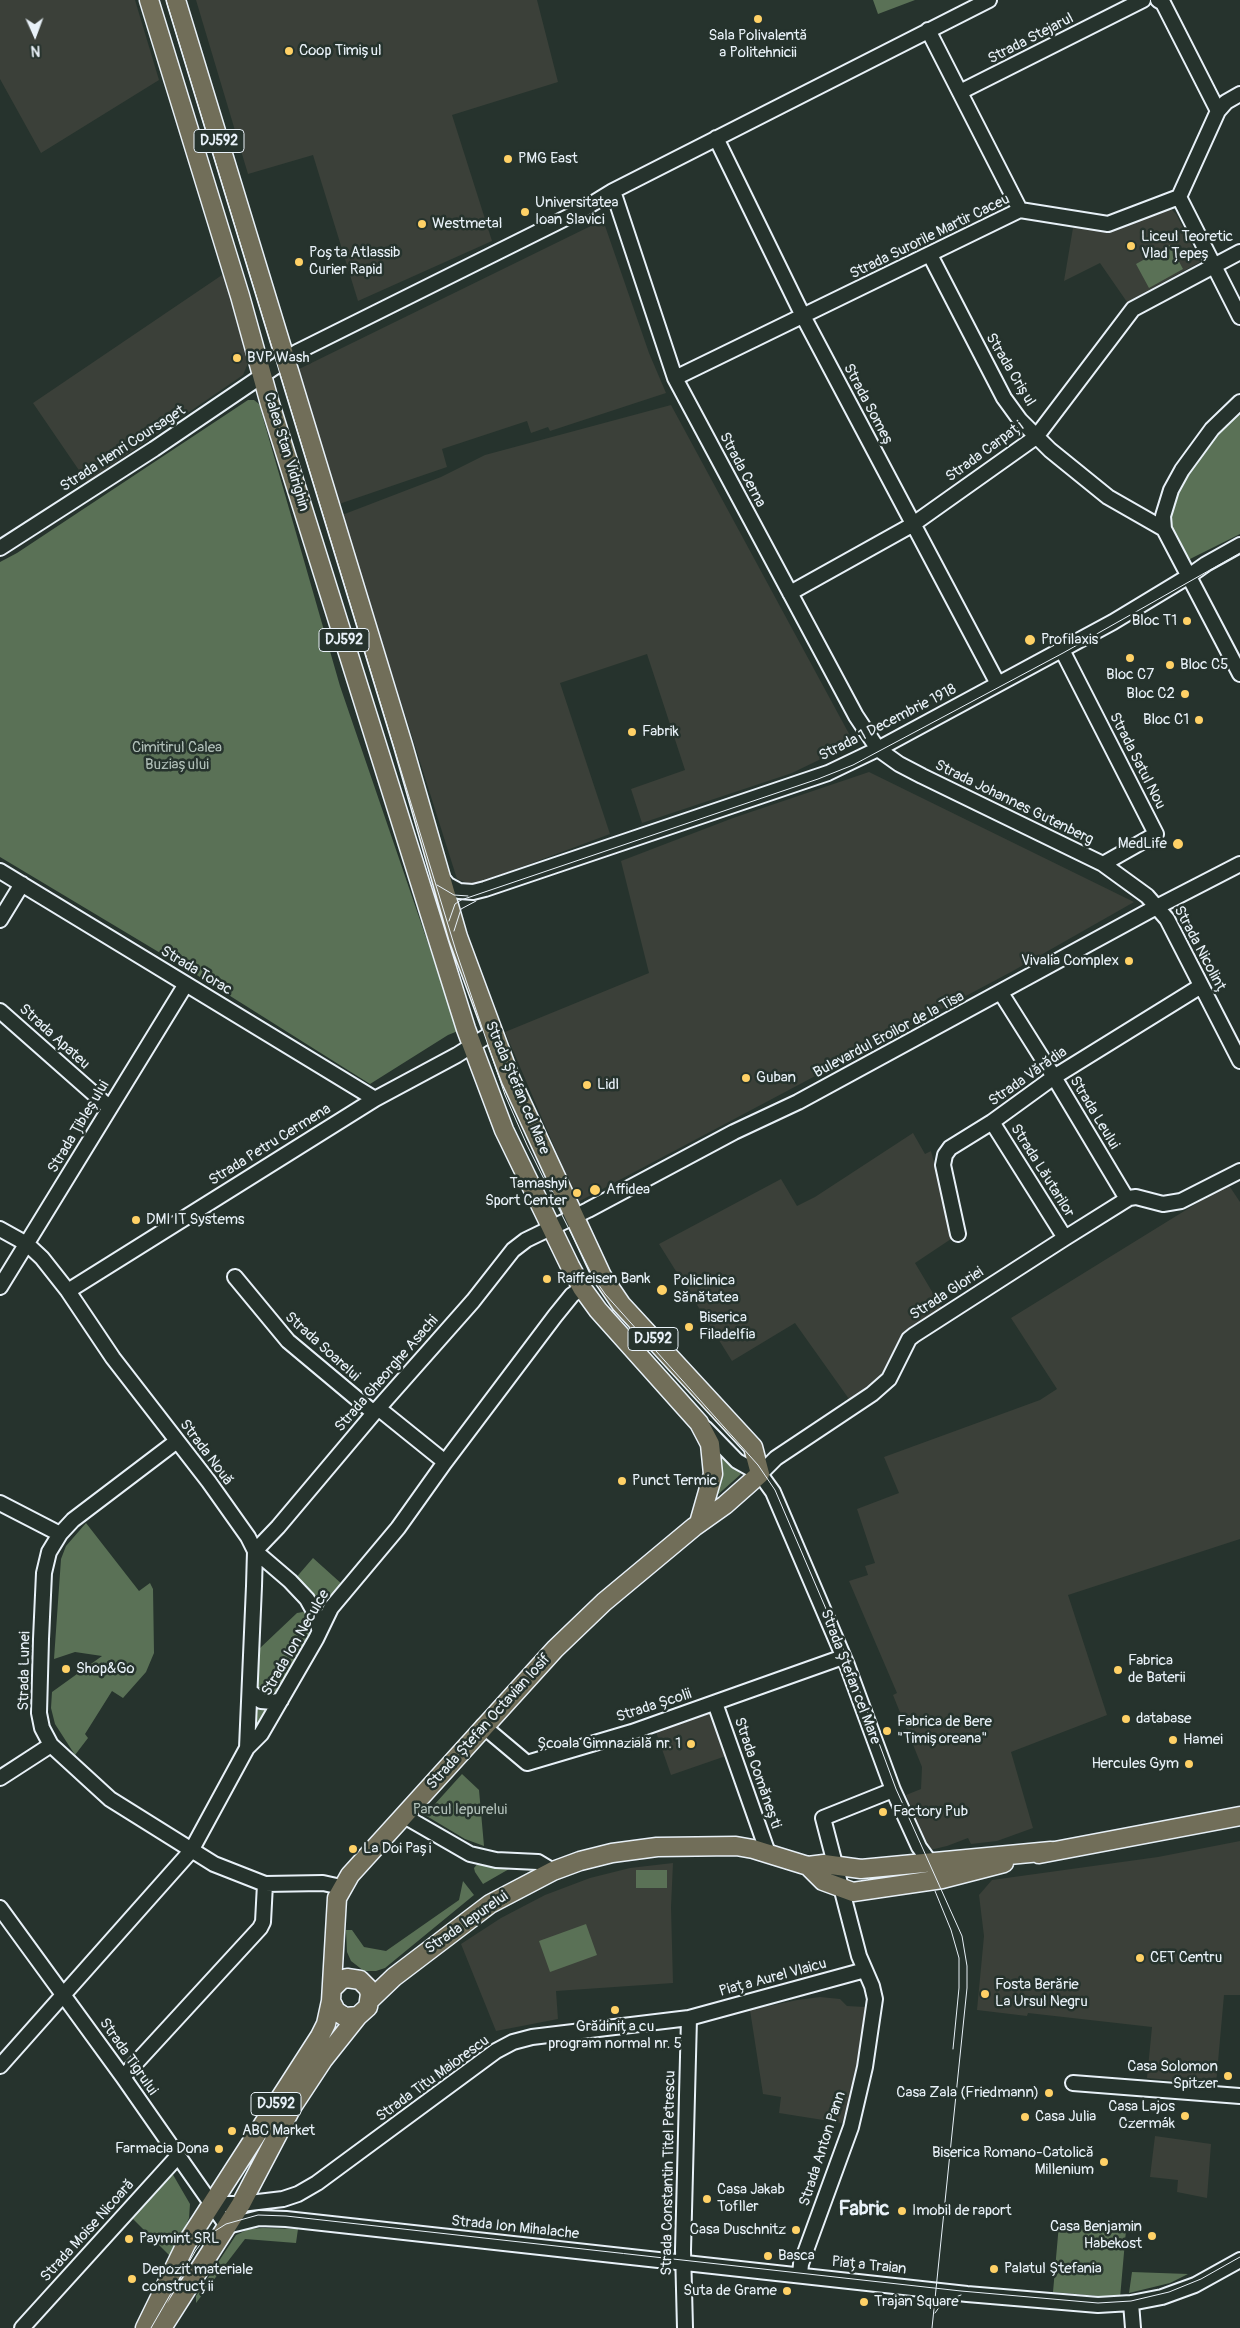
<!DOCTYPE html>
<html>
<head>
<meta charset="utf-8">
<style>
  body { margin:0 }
  #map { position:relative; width:1240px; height:2328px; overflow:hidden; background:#26332d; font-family:Pangolin,sans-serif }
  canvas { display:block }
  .north { position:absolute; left:10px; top:10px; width:50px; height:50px; -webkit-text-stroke:4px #26332d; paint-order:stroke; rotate:178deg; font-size:14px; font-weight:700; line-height:20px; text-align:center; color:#e8f1f8 }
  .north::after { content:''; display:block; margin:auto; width:18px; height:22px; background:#e8f1f8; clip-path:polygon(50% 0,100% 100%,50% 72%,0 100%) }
</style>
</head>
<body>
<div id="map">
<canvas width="1240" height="2328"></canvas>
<div class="north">N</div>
</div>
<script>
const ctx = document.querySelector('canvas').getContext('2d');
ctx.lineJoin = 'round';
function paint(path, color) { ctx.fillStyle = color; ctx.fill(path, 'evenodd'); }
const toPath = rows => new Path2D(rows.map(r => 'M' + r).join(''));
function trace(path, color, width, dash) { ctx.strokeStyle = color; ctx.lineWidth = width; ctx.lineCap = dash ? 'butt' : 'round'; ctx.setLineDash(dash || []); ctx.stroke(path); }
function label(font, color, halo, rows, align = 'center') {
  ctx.font = font + ' Pangolin,sans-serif'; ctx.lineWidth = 5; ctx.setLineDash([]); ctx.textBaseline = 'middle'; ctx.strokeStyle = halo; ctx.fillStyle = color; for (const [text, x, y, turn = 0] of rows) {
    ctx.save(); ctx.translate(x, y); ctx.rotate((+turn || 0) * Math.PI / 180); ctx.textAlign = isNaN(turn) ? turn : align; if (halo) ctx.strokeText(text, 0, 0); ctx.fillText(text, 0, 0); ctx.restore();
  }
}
paint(toPath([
  [0,0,135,0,159,80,41,153,0,79],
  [196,0,537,0,558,82,452,115,492,241,358,301,313,155,248,174],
  [1160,210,1172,210,1176,214,1200,262,1127,302,1100,263,1064,281,1073,228,1110,230],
  [603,220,649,353,666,393,550,431,548,427,531,433,527,421,442,449,447,467,339,504,295,371],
  [225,273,248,363,243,375,87,482,33,403],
  [671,405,854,743,792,773,642,823,631,789,685,770,647,654,560,683,610,834,473,885,457,879,342,515,441,477,485,455],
  [869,772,1134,902,1011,972,578,1202,505,1032,649,973,621,861,733,818],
  [913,1133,925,1154,931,1151,954,1237,915,1263,943,1310,904,1336,886,1374,849,1399,795,1323,732,1361,659,1244,781,1179,797,1206,815,1197],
  [1228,1184,1240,1202,1240,1539,1068,1595,1107,1715,1011,1752,1033,1828,997,1841,971,1844,968,1838,947,1846,930,1850,906,1795,921,1789,922,1767,893,1695,897,1693,849,1581,868,1575,865,1566,875,1563,857,1509,899,1493,884,1457,1040,1400,1057,1389,1011,1318],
  [711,1713,726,1756,671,1775,656,1732],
  [1240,1841,1240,1995,1224,1995,1216,2084,1147,2078,1152,2027,1028,2013,1027,2016,977,2010,984,1936,979,1895,992,1880,1158,1857],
  [673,1863,671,1907,673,1983,556,1991,558,2019,496,2031,461,1944,501,1918,545,1895,590,1878,630,1868],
  [820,1997,840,1999,847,2006,865,2007,858,2074,842,2123,779,2113,781,2097,763,2094,750,2010,797,2000],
  [1155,2136,1211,2144,1207,2198,1177,2192,1178,2180,1150,2177]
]), '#3b4039');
paint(toPath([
  [873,0,915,0,878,14],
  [1170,245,1183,269,1149,288,1136,264],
  [248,400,254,400,259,404,340,686,458,1031,448,1035,370,1084,192,972,0,857,0,562,17,553],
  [1240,411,1240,534,1184,562,1171,536,1169,516,1175,497,1186,474,1205,447,1229,420],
  [717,1451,741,1474,714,1498],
  [86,1523,139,1591,150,1583,153,1589,154,1653,146,1672,123,1698,112,1691,85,1734,88,1738,75,1755,55,1724,51,1708,52,1692,102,1656,75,1652,54,1659,61,1559,66,1546],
  [313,1558,343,1585,327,1603,320,1603,294,1580],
  [303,1612,307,1614,312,1626,312,1636,256,1732,253,1730,259,1649,297,1613],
  [462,1774,479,1790,484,1846,465,1839,425,1815],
  [479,1862,516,1865,483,1884,475,1872,474,1868],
  [636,1870,667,1870,667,1888,636,1888],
  [463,1881,474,1895,385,1968,376,1971,364,1971,351,1961,347,1952,346,1930,352,1930,364,1947,386,1951,459,1900],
  [586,1924,597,1955,550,1972,539,1941],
  [172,2173,190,2204,189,2218,172,2258,131,2217],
  [1059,2224,1126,2230,1120,2298,1053,2292],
  [263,2228,298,2229,296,2243,245,2239,196,2303,196,2296,236,2235,249,2229],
  [1132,2272,1188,2274,1170,2283,1129,2293]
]), '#5a7156');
const minor = toPath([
  [1158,0,1163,3,1218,111],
  [928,30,1020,210],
  [960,92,1143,0],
  [716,138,803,316,998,684],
  [613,191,675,378,856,716,878,749,899,764,922,776,1103,864,1147,896,1167,919,1240,1061],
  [1179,197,1240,317],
  [930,255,1004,398,1020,420,1050,450,1108,497,1164,529],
  [675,378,1020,210,1108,224,1179,197,1218,111,1226,102,1240,94],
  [1240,402,1212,429,1182,470,1171,490,1163,516,1164,529,1240,674],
  [0,548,154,449,297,352,582,210,613,191,989,0],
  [790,593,912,525,1036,437,1133,309,1240,252],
  [1062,650,1156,834,1103,864],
  [0,871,375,1099],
  [443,879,448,885,459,891,473,892,485,889,828,773,878,749,1113,622,1189,576,1206,564,1240,545],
  [0,920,22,884],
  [1001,993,1054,1077,1127,1199],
  [0,1011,110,1108],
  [992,1122,1065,1238],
  [0,1229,27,1244,42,1258,68,1291,113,1358,209,1482,248,1537,255,1551,254,1586,247,1748],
  [958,1234,943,1165,945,1155,950,1148,992,1122,1054,1077,1201,986],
  [235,1277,288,1341,374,1413],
  [0,1287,186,984],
  [68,1291,375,1099,457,1055,492,1033],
  [378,1408,445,1462],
  [705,1428,737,1461,760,1474,773,1492,847,1665,893,1790,919,1847,935,1869],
  [177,1441,73,1520,60,1534,49,1552,44,1573,41,1639,39,1713,42,1728,51,1745,110,1799,214,1864,265,1884,323,1883,341,1887],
  [760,1474,776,1458,872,1394,889,1379,909,1339,914,1335,1065,1238,1129,1198,1136,1197,1163,1204,1181,1201,1240,1171],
  [0,1503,60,1534],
  [255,1551,278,1527,374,1413,473,1301,513,1250,526,1240,588,1210,734,1132,798,1102,1149,911,1240,864],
  [255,1551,290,1581,307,1599,316,1615,319,1629],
  [251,1692,261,1701,273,1702,281,1700],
  [715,1703,768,1853],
  [483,1726,527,1763,632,1732,843,1657],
  [0,1778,51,1745],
  [404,1816,470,1854,496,1860,538,1862,553,1871],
  [0,1908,123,2077,227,2226,259,2218,286,2219,967,2294,1098,2305,1131,2303,1162,2297,1195,2285,1240,2260],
  [0,2066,191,1851,247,1748,261,1734,316,1639,331,1608,398,1528,445,1462,555,1316,572,1295,582,1288],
  [123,2077,260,1928,263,1922,265,1884],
  [1073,2083,1240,2096],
  [211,2204,241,2204,283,2199,298,2194,317,2183,496,2051,513,2042,532,2037,689,2018,865,1970],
  [800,2275,801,2264,851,2127,865,2067,875,1999,872,1986,859,1956,823,1818,893,1790],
  [1131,2303,1133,2328],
  [22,2328,178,2156],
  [685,2328,683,2250,689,2018]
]);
const major = toPath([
  [149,0,240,296,270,404,466,1029,504,1130,570,1266,582,1288,598,1310,699,1423,710,1444,713,1474,699,1523],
  [176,0,403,745,458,937,511,1080,602,1276,621,1304,753,1447,760,1474,725,1505,694,1527,604,1602,555,1649,350,1875,337,1898,331,2001,336,2011,345,2017,358,2016,368,2007,370,1994,368,1988,360,1980,347,1978,341,1980,332,1989],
  [1039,1854,1240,1816],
  [808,1866,823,1881,853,1892,942,1879,1004,1863],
  [370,2000,394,1977,490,1904,553,1871,580,1861,612,1853,657,1847,736,1846,753,1849,808,1866,824,1864,861,1869,1051,1851],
  [145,2328,186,2244,320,2036,326,2024,331,2001],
  [162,2328,241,2204,292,2107,323,2060,358,2016]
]);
trace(minor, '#e8f1f8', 18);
trace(major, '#e8f1f8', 21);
trace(minor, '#26332d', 14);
trace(major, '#716e59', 18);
trace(toPath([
  [166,0,456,951,505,1095,527,1145,592,1275,605,1294,758,1465,775,1490,850,1665,896,1789,962,1936,967,1966,967,1988,932,2328],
  [437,885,454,895,468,896],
  [449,921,455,904,461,900,818,779,853,765,1063,653,1240,553],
  [454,931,461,909,476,901],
  [935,1891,951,1930,959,1958,959,1988,953,2049],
  [935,2313,943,2302,961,2295],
  [151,2328,196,2250,207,2236,226,2224,258,2215,286,2216,961,2291,1098,2303,1131,2301,1169,2292,1201,2279,1240,2257]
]), '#e8f1f8', 1);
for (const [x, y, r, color] of [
  [758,19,5,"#ffd166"],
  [289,51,5,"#ffd166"],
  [508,159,5,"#ffd166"],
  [525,212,5,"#ffd166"],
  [422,224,5,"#ffd166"],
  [1131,246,5,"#ffd166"],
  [299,262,5,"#ffd166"],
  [237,358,5,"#ffd166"],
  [1187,621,5,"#ffd166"],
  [1030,640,6,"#ffd166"],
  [1130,658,5,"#ffd166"],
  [1170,665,5,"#ffd166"],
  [1185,694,5,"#ffd166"],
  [1199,720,5,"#ffd166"],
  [632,732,5,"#ffd166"],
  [1178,844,6,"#ffd166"],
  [1129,961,5,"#ffd166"],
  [746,1078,5,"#ffd166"],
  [587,1085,5,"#ffd166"],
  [595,1190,6,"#ffd166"],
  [577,1193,5,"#ffd166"],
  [136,1220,5,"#ffd166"],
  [547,1279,5,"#ffd166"],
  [662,1290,6,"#ffd166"],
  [689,1327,5,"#ffd166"],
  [622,1481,5,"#ffd166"],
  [66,1669,5,"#ffd166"],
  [1118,1670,5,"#ffd166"],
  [1126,1719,5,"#ffd166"],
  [887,1731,5,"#ffd166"],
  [1173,1740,5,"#ffd166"],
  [691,1744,5,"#ffd166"],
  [1189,1764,5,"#ffd166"],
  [883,1812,5,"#ffd166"],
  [353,1849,5,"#ffd166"],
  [1140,1958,5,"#ffd166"],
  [985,1994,5,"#ffd166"],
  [615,2010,5,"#ffd166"],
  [1228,2076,5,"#ffd166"],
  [1049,2093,5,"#ffd166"],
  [1185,2116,5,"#ffd166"],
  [1025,2117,5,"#ffd166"],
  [232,2131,5,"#ffd166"],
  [219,2149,5,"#ffd166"],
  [1104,2162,5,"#ffd166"],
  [707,2199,5,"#ffd166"],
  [902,2211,5,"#ffd166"],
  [796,2230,5,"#ffd166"],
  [1152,2236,5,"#ffd166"],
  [129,2239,5,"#ffd166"],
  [768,2256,5,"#ffd166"],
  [994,2269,5,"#ffd166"],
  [132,2279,5,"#ffd166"],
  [787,2291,5,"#ffd166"],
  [864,2302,5,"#ffd166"]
]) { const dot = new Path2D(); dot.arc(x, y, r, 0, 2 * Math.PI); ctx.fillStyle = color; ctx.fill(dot); trace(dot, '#26332d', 2); }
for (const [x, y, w] of [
  [219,141,50],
  [344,640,50],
  [653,1339,50],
  [276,2104,50]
]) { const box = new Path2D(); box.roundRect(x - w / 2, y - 11.5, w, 23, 4); ctx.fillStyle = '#26332d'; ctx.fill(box); trace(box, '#e8f1f8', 1); }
label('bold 14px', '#e8f1f8', null, [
  ["DJ592",219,141],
  ["DJ592",344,640],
  ["DJ592",653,1339],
  ["DJ592",276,2104]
]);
label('15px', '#e8f1f8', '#26332d', [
  ["Sala Polivalentă",758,36,"center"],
  ["a Politehnicii",758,53,"center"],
  ["Coop Timișul",299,51],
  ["PMG East",518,159],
  ["Universitatea",535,203],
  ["Ioan Slavici",535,220],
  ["Westmetal",432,224],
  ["Liceul Teoretic",1141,237],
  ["Vlad Țepeș",1141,254],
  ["Poșta Atlassib",309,253],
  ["Curier Rapid",309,270],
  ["BVP Wash",247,358],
  ["Bloc T1",1177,621,"right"],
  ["Profilaxis",1041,640],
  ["Bloc C5",1180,665],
  ["Bloc C7",1130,675,"center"],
  ["Bloc C2",1175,694,"right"],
  ["Bloc C1",1189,720,"right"],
  ["Fabrik",642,732],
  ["MedLife",1167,844,"right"],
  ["Vivalia Complex",1119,961,"right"],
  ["Guban",756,1078],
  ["Lidl",597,1085],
  ["Tamashyi",567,1184,"right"],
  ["Sport Center",567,1201,"right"],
  ["Affidea",606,1190],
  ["DMI IT Systems",146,1220],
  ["Raiffeisen Bank",557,1279],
  ["Policlinica",673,1281],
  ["Sănătatea",673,1298],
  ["Biserica",699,1318],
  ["Filadelfia",699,1335],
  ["Punct Termic",632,1481],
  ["Fabrica",1128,1661],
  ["de Baterii",1128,1678],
  ["Shop&Go",76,1669],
  ["database",1136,1719],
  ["Fabrica de Bere",897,1722],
  ["\"Timișoreana\"",897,1739],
  ["Hamei",1183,1740],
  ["Școala Gimnazială nr. 1",681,1744,"right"],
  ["Hercules Gym",1179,1764,"right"],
  ["Factory Pub",893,1812],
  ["La Doi Pași",363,1849],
  ["CET Centru",1150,1958],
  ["Fosta Berărie",995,1985],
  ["La Ursul Negru",995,2002],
  ["Grădinița cu",615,2027,"center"],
  ["program normal nr. 5",615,2044,"center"],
  ["Casa Solomon",1218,2067,"right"],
  ["Spitzer",1218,2084,"right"],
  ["Casa Zala (Friedmann)",1039,2093,"right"],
  ["Casa Lajos",1175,2107,"right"],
  ["Czermák",1175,2124,"right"],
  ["Casa Julia",1035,2117],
  ["ABC Market",242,2131],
  ["Farmacia Dona",209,2149,"right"],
  ["Biserica Romano-Catolică",1094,2153,"right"],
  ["Millenium",1094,2170,"right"],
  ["Casa Jakab",717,2190],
  ["Tofller",717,2207],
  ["Imobil de raport",912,2211],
  ["Casa Benjamin",1142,2227,"right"],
  ["Habekost",1142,2244,"right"],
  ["Casa Duschnitz",786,2230,"right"],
  ["Paymint SRL",139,2239],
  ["Basca",778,2256],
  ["Palatul Ștefania",1004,2269],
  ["Depozit materiale",142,2270],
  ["construcții",142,2287],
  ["Suta de Grame",777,2291,"right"],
  ["Trajan Square",874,2302]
], 'left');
label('15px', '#e8f1f8', '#26332d', [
  ["Strada Stejarul",1031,39,-27],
  ["Strada Surorile Martir Caceu",930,237,-26],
  ["Strada Crișul",1010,370,59],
  ["Strada Someș",868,405,62],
  ["Strada Henri Coursaget",123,449,-33],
  ["Calea Stan Vidrighin",286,452,73],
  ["Strada Carpați",985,452,-36],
  ["Strada Cerna",742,470,62],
  ["Strada 1 Decembrie 1918",888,723,-27],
  ["Strada Satul Nou",1137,761,63],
  ["Strada Johannes Gutenberg",1014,803,26],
  ["Strada Nicolinț",1200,950,62],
  ["Strada Torac",196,971,31],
  ["Bulevardul Eroilor de la Tisa",889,1035,-28],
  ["Strada Apateu",54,1037,42],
  ["Strada Vărădia",1028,1077,-35],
  ["Strada Ștefan cel Mare",517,1088,67],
  ["Strada Leului",1094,1113,59],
  ["Strada Țibleșului",79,1127,-59],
  ["Strada Petru Cermena",270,1145,-32],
  ["Strada Lăutarilor",1042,1171,58],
  ["Strada Gloriei",947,1294,-33],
  ["Strada Soarelui",322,1347,42],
  ["Strada Gheorghe Asachi",387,1374,-49],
  ["Strada Nouă",206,1453,53],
  ["Strada Ion Neculce",296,1643,-60],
  ["Strada Lunei",25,1671,-89],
  ["Strada Ștefan cel Mare",850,1677,69],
  ["Strada Școlii",654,1706,-18],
  ["Strada Ștefan Octavian Iosif",489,1722,-48],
  ["Strada Comănești",757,1773,71],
  ["Strada Iepurelui",467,1923,-35],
  ["Piața Aurel Vlaicu",773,1978,-15],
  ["Strada Tigrului",128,2057,55],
  ["Strada Titu Maiorescu",433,2079,-36],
  ["Strada Anton Pann",823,2149,-72],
  ["Strada Constantin Titel Petrescu",669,2173,-89],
  ["Strada Ion Mihalache",515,2228,6],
  ["Strada Moise Nicoară",88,2231,-48],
  ["Piața Traian",869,2266,6]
]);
label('15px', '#afbeb7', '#26332d', [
  ["Cimitirul Calea",177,748],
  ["Buziașului",177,765],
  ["Parcul Iepurelui",460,1810]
]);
label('bold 20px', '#e8f1f8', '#26332d', [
  ["Fabric",864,2210]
]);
</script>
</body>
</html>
